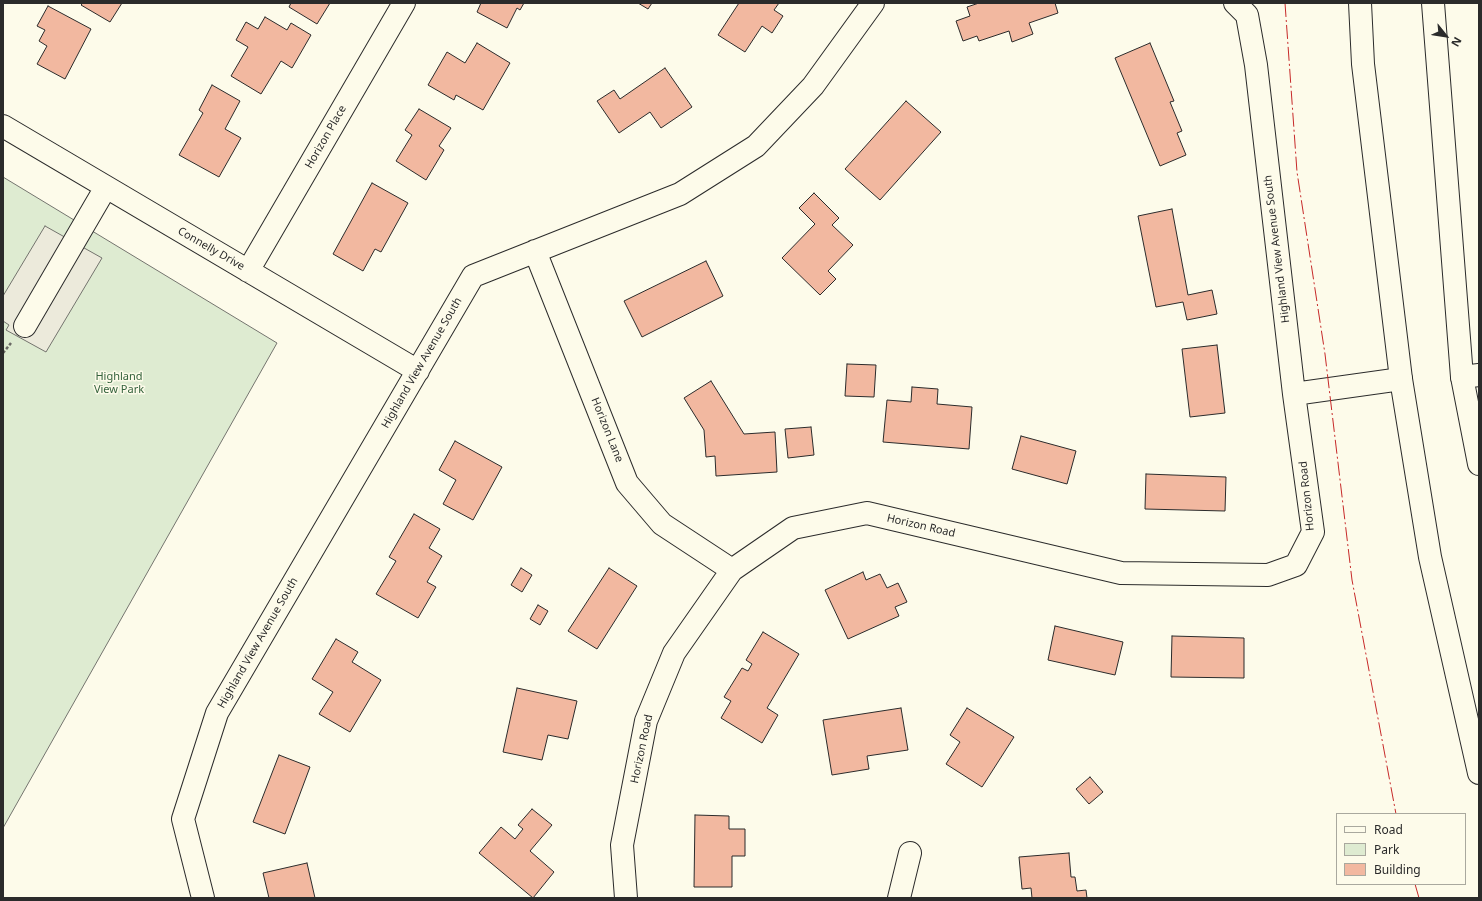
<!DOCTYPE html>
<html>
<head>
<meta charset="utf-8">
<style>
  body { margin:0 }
  #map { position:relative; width:1482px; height:901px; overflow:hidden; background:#fdfbea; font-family:"Noto Sans",sans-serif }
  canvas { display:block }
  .frame { position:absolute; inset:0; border:4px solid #2b2b2b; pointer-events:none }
  .legend { position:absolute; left:1336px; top:813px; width:130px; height:72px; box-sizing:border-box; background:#fdfbea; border:1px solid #a9a89e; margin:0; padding:5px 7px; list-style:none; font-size:12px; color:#2b2b2b }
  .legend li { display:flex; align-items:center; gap:8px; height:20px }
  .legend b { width:20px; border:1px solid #a9a89e }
  .north { position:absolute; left:1426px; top:16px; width:40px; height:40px; -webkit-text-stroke:3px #fdfbea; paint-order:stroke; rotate:120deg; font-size:11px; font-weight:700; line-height:16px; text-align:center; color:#2b2b2b }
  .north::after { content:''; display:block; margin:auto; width:14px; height:18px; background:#2b2b2b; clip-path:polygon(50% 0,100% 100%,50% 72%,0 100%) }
</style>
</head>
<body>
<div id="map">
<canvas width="1482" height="901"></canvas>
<div class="frame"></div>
<ul class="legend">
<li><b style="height:5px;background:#fdfbea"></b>Road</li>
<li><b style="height:11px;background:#deebd1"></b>Park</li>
<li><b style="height:11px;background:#f2b8a0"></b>Building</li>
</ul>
<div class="north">N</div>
</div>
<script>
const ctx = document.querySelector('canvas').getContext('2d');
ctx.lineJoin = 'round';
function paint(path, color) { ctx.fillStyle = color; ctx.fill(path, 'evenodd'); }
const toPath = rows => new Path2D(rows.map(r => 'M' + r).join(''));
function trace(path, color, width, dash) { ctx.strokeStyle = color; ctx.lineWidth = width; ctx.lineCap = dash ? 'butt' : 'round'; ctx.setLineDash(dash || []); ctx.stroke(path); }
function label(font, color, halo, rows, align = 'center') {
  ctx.font = font + ' "Noto Sans",sans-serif'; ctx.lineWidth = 3; ctx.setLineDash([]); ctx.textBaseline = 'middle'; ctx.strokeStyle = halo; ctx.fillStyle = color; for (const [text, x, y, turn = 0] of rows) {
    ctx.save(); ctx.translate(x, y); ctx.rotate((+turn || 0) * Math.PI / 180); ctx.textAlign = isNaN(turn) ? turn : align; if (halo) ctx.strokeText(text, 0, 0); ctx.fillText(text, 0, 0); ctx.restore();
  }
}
const green = toPath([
  [3,177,277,343,3,828,3,177]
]);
paint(green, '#deebd1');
trace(green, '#74746e', 1);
const parking = toPath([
  [45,226,102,258,46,352,6,330,9,325,3,321,3,296,45,226]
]);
paint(parking, '#eceadb');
trace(parking, '#74746e', 1);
const building = toPath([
  [83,3,122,3,110,22,81,5,83,3],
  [291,3,330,3,317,24,289,7,291,3],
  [481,3,524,3,520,10,517,8,507,28,477,12,481,3],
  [638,3,652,3,648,9,638,3],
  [739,3,779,3,774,10,783,16,772,33,762,26,745,52,718,35,739,3],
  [979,3,1055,3,1058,13,1029,23,1033,34,1012,42,1009,31,979,41,977,36,963,41,956,21,970,16,967,7,979,3],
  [48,6,91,29,65,79,37,64,47,46,39,41,45,30,37,26,48,6],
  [265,17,287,30,291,23,311,35,292,68,281,61,261,94,231,76,248,47,236,40,246,22,258,29,265,17],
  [477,43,510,63,483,110,456,95,454,100,428,85,447,52,465,63,477,43],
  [1150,43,1174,101,1170,102,1182,131,1177,133,1186,155,1160,166,1115,58,1150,43],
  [665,68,692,107,661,128,650,112,619,133,597,101,614,90,620,99,665,68],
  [212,85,240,101,225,129,241,138,219,177,179,155,203,113,199,110,212,85],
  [906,101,941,132,880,200,845,169,906,101],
  [419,109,451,128,439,146,444,150,426,180,396,161,412,135,405,130,419,109],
  [372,183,408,203,381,252,375,249,363,271,333,254,372,183],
  [814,193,839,218,832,225,853,245,828,271,836,279,820,295,782,258,815,224,799,208,814,193],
  [1172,209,1188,295,1212,290,1217,314,1187,320,1183,302,1156,307,1138,216,1172,209],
  [706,261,723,296,642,337,624,301,706,261],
  [1217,345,1225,413,1190,417,1182,349,1217,345],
  [847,364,876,365,874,397,845,396,847,364],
  [711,381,744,434,775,432,777,472,716,476,715,456,706,457,704,430,684,398,711,381],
  [912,387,938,389,937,404,972,407,969,449,883,442,887,400,911,402,912,387],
  [811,427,814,455,788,458,785,429,811,427],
  [1021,436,1076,451,1067,484,1012,469,1021,436],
  [455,441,502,467,473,520,443,504,456,480,439,470,455,441],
  [1146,474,1226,477,1225,511,1145,509,1146,474],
  [414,514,440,529,429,548,442,556,427,582,436,587,418,618,376,594,396,561,389,557,414,514],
  [521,568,532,575,522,592,511,585,521,568],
  [609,568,637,586,597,649,568,631,609,568],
  [863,572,866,580,880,574,887,588,898,583,907,602,895,607,899,616,848,639,825,590,863,572],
  [538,605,548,611,540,625,530,619,538,605],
  [1055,626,1123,642,1115,675,1048,660,1055,626],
  [763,632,799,654,767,708,778,715,762,743,721,718,731,701,724,697,742,668,748,671,752,664,746,660,763,632],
  [1172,636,1244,638,1244,678,1171,677,1172,636],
  [336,639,358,652,352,662,381,680,350,732,319,714,333,692,312,679,336,639],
  [517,688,577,701,568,739,548,735,542,760,503,752,517,688],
  [901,708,908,750,867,756,869,769,832,775,823,720,901,708],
  [967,708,1014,737,982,787,946,764,960,742,950,735,967,708],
  [279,755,310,767,285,834,253,822,279,755],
  [1090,777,1103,792,1089,804,1076,789,1090,777],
  [532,809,552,825,530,851,554,872,533,898,479,853,501,827,515,839,523,829,518,825,532,809],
  [695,815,729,816,729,829,745,829,745,856,732,856,732,887,694,887,695,815],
  [1069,853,1071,877,1075,877,1077,891,1086,890,1087,898,1032,898,1031,888,1022,889,1019,857,1069,853],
  [307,863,315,898,269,898,263,873,307,863]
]);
paint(building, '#f2b8a0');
trace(building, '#2b2b2b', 1);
const minor = toPath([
  [3,126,418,371],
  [535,251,627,483,662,524,732,570],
  [248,271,404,3],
  [25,326,106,187],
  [1462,377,1479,375],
  [1294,394,1401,379],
  [203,898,183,819,217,713,473,276,680,194,756,146,813,86,873,3],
  [626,898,622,845,646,721,674,653,732,570,793,528,867,513,1121,573,1268,575,1296,565,1313,532,1294,394,1256,65,1247,15,1235,3],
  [899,898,910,853]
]);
const highway = toPath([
  [1360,3,1363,64,1401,379,1430,557,1479,773],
  [1433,3,1462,377,1479,464]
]);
trace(minor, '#2b2b2b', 24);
trace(highway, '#2b2b2b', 24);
trace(toPath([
  [3,353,11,343]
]), '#6a6964', 2.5, [3, 2]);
trace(minor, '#fdfbea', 22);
trace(highway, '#fdfbea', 22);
trace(toPath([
  [1285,3,1297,172,1325,354,1352,580,1396,814],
  [1415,884,1419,898]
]), '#c62828', 1, [14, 3, 2, 3]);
label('11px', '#2b2b2b', '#fdfbea', [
  ["Horizon Place",326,137,-60],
  ["Connelly Drive",211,249,30],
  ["Highland View Avenue South",1277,249,-97],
  ["Highland View Avenue South",422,363,-60],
  ["Horizon Lane",607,430,68],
  ["Horizon Road",1307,496,-96],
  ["Horizon Road",921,526,13],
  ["Highland View Avenue South",258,643,-60],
  ["Horizon Road",642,749,-78]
]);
label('11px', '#34623c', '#fdfbea', [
  ["Highland",119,377],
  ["View Park",119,390]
]);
</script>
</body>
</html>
